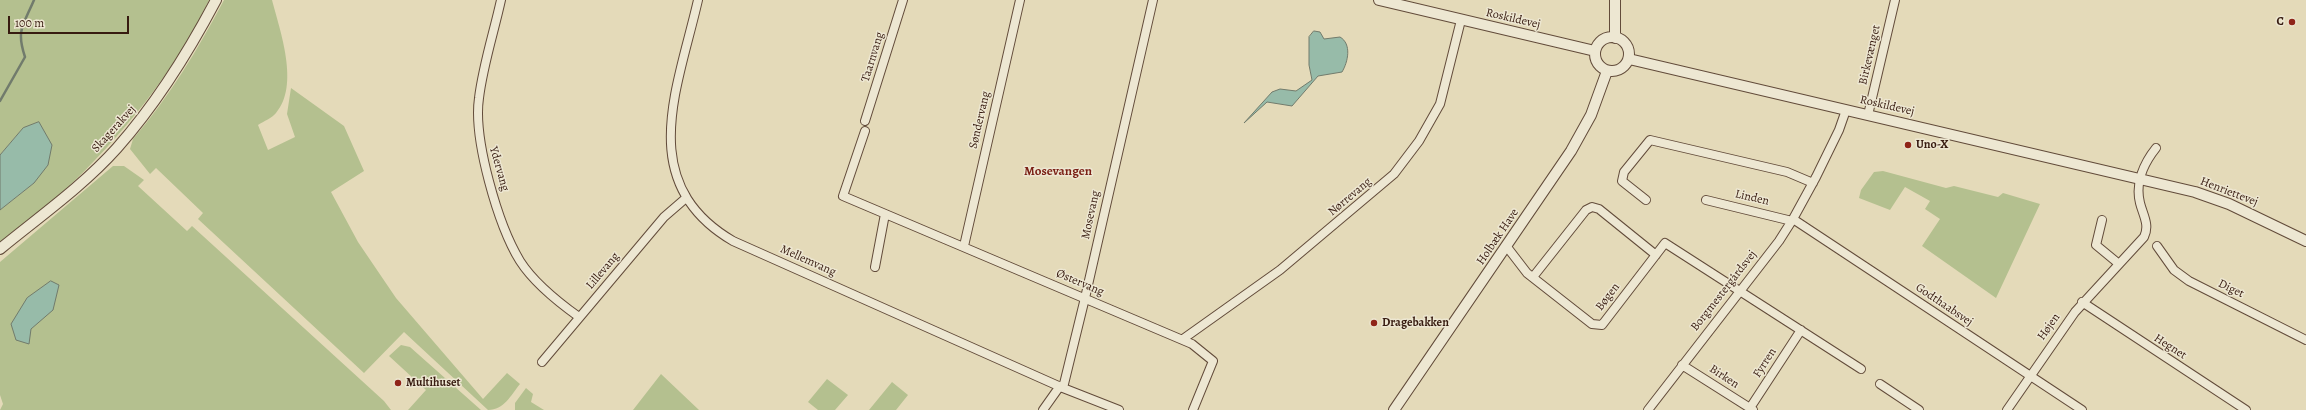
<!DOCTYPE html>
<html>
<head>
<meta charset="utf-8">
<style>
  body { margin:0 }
  #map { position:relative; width:2306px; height:410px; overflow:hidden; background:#e4dab9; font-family:Alegreya,serif }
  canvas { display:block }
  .scale { position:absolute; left:8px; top:16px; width:121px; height:18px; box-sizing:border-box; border:2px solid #371b10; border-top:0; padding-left:5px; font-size:12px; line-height:14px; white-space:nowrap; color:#371b10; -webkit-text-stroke:3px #ede7d2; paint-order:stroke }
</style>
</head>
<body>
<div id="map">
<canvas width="2306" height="410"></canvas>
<div class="scale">100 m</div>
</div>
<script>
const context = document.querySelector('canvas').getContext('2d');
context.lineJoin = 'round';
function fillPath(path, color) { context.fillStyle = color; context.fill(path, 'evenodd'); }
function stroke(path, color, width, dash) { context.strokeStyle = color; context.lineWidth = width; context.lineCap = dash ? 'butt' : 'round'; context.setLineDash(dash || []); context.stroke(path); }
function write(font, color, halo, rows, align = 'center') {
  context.font = font + ' Alegreya,serif'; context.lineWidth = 3; context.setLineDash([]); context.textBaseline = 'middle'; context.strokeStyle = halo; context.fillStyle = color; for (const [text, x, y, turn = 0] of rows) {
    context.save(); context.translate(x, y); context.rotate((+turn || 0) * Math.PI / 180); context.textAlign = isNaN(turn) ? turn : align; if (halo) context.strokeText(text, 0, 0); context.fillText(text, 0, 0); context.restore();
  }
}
fillPath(new Path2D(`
  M 0,0 L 209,0 C 175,72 121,137 63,192 C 43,210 21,227 0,244 L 0,210 L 34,183 L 23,128 L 0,155 Z
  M 224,0 L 272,0 C 280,31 300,85 276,113 C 272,118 264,121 258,125 L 268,150 L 295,137 L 287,114 L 291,88 L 344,126 L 364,171 L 331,192 L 358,242 L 396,298 L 483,399 L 507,373 L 520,384 C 511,395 504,410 488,410 L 404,332 L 364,373 L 198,219 L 203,213 L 156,168 L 150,174 L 130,149 L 133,139 C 170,96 198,49 224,0 Z
  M 113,166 L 124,166 L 144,180 L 138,186 L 187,231 L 192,226 L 384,401 L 391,410 L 0,410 L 3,404 L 0,395 L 0,262 Z
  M 1883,171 L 1946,188 L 1954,186 L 1998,197 L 2003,193 L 2040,204 L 1996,298 L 1922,246 L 1940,219 L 1925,209 L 1930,201 L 1905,187 L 1890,210 L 1859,198 L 1861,190 L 1874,172 Z
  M 401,345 L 410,347 L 481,410 L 408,410 L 426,390 L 389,356 Z
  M 661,374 L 699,410 L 633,410 Z
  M 827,379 L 848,395 L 835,410 L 818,410 L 808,402 Z
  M 892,382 L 908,395 L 896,410 L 869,410 Z
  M 526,388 L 533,394 L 531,402 L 544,410 L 515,410 L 515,403 Z`), '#b4c08f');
const water = new Path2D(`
  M 1314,31 L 1320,32 L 1324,39 L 1340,37 C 1352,44 1348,62 1342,72 L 1318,76 L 1292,106 L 1267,102 L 1244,123 L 1272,92 L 1280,89 L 1296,91 L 1312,80 L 1309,65 L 1309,37 Z
  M 39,122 L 52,145 L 48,165 L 34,183 L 0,210 L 0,155 L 23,128 Z
  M 51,281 L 59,285 L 53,310 L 31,329 L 29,344 L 16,340 L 11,324 L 27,298 Z`);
fillPath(water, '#97bba9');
stroke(water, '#717b6c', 1);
stroke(new Path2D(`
  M 0,101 L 25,57 C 16,30 23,26 34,0`), '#717b6c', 2.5);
const minor = new Path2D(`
  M 501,0 C 494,32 483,65 479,98 C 473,139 498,225 520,261 C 534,283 558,302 579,317
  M 698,0 C 678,88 634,183 733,241 L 1063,388 L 1119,410
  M 1868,115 L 1895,0
  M 865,121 L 903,0
  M 865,131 L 843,196 L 1192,344 L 1213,361 L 1193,410
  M 1646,200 L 1622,181 L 1624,172 L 1650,140 L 1787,172 L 1813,183
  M 1706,200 L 1792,221
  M 1793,219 L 2082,410
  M 2102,220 L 2096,245 L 2119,264
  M 964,246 L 1020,0
  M 2157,246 L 2174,270 L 2189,281 L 2306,340
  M 1507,247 L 1527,273 L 1592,324 L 1602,325 L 1665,243 L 1861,369
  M 875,267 L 885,214
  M 1533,277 L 1586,210 L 1592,207 L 1599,209 L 1656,255
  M 2082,302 L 2246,410
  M 1183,339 L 1280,270 L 1394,174 L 1419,141 L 1440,104 L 1461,20
  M 542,362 L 664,217 L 686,198
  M 1682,365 L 1753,410
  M 1880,384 L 1919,410
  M 1063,388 L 1085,298 L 1153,0
  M 1750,408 L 1801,330
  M 1043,410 L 1060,386
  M 1648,410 L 1779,241 L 1793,219 L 1816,177 L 1839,130 L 1846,110
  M 2007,410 L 2075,312 L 2144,237 C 2150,225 2143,215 2140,203 C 2135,183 2144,163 2156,148`);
const tertiary = new Path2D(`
  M 1379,0 L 1595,51
  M1595 54a17 17 0 1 1 34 0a17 17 0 1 1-34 0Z
  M 1615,38 L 1615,0
  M 1629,59 L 2195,192 L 2229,204 L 2306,241
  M 0,249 C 39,217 83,186 117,148 C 157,103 188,53 216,0
  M 1394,410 L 1571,151 L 1591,115 L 1607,71`);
stroke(minor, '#624b3a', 10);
stroke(tertiary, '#624b3a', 12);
stroke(minor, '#ede7d2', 8);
stroke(tertiary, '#ede7d2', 10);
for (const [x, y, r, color] of [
  [2292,22,4,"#8f2418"],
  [1908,145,4,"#8f2418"],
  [1374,323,4,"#8f2418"],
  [398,383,4,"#8f2418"]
]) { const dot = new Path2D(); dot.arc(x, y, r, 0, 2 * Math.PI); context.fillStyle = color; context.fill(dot); stroke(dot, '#ede7d2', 1.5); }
write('12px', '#371b10', '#ede7d2', [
  ["Roskildevej",1513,19,13],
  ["Birkevænget",1870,55,-77],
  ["Taarnvang",873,57,-73],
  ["Roskildevej",1887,106,13],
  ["Søndervang",980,120,-77],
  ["Skagerakvej",114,129,-48],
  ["Ydervang",499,169,74],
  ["Henriettevej",2229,192,21],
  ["Nørrevang",1350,197,-40],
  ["Linden",1752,198,13],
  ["Mosevang",1091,215,-78],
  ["Holbæk Have",1498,237,-56],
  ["Mellemvang",808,261,24],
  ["Lillevang",603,271,-50],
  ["Østervang",1080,283,23],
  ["Diget",2231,289,26],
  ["Borgmestergårdsvej",1724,291,-52],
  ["Bøgen",1608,297,-53],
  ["Godthaabsvej",1944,305,34],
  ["Højen",2049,327,-55],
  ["Hegnet",2170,347,33],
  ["Fyrren",1765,363,-57],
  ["Birken",1724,377,33]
]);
write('bold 12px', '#371b10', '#ede7d2', [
  ["C",2284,22,"right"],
  ["Uno-X",1916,145],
  ["Dragebakken",1382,323],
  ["Multihuset",406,383]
], 'left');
write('bold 13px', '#7a1f14', '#ede7d2', [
  ["Mosevangen",1058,172]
]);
</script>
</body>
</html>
